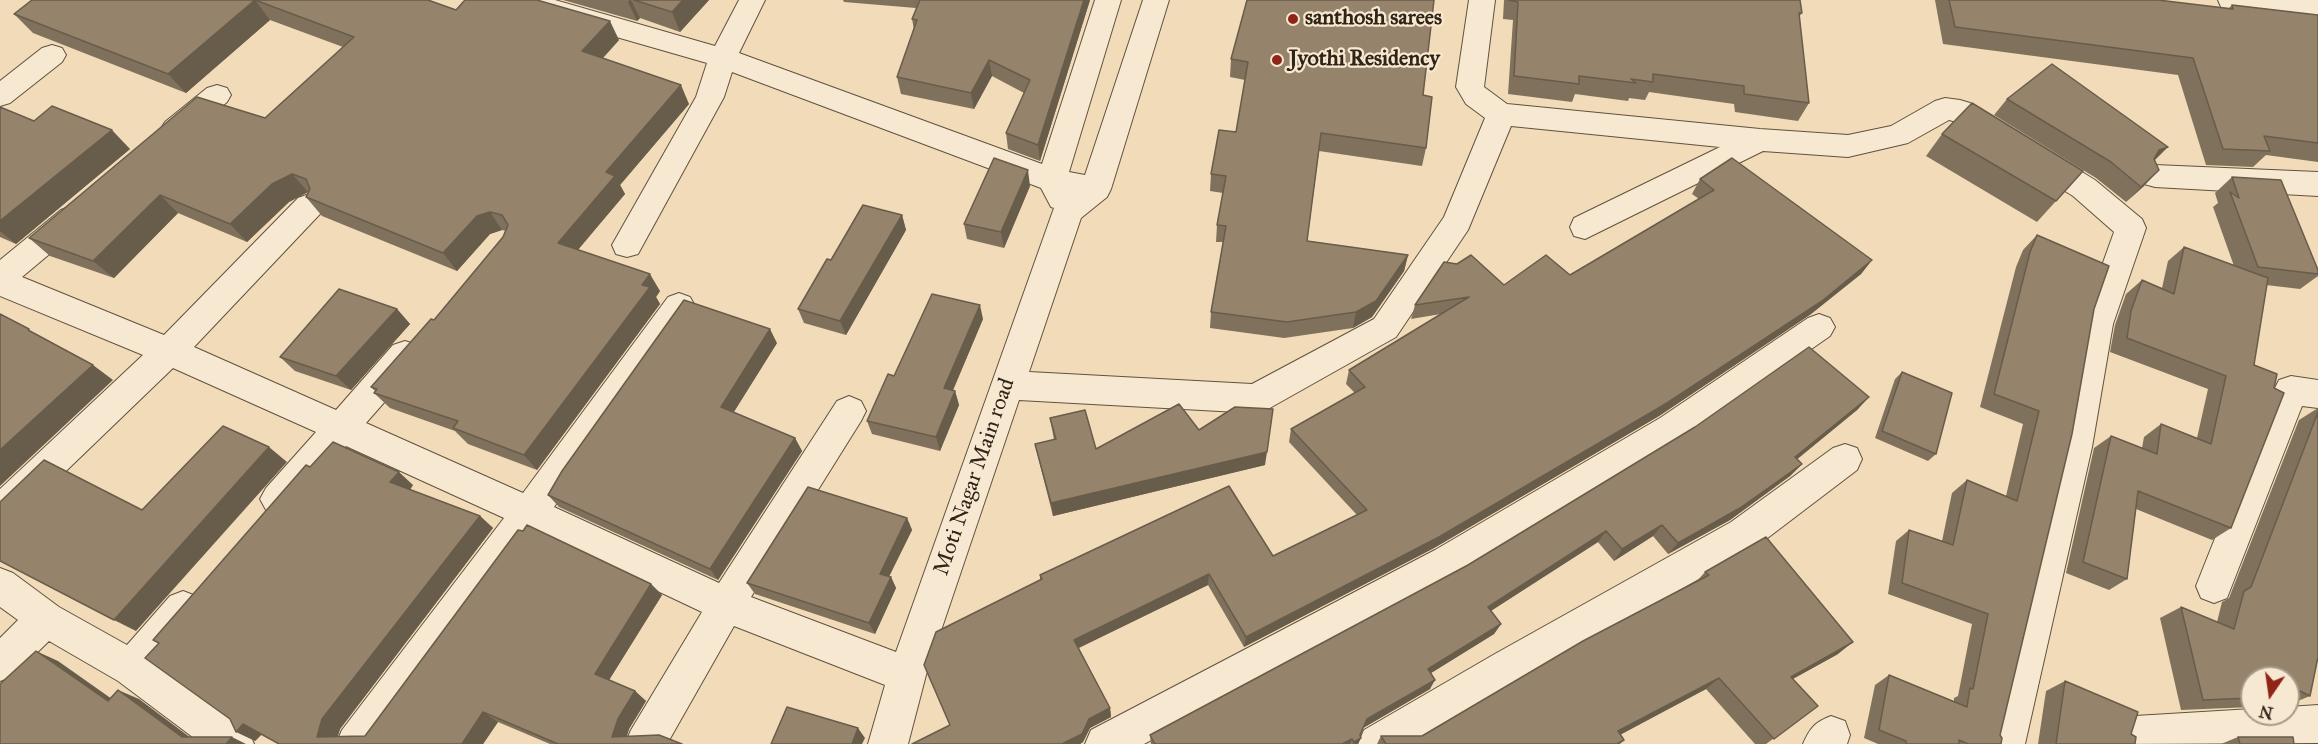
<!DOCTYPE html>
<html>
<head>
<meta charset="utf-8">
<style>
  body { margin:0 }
  #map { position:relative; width:2318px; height:744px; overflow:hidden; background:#f2dbb8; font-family:"IM FELL Great Primer",serif }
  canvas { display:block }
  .north { position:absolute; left:2240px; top:666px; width:60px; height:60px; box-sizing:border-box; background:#f7e8d1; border:2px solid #a79a87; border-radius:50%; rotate:193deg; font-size:16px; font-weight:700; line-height:24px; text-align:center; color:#302417 }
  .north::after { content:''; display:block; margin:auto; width:21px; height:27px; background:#8f2418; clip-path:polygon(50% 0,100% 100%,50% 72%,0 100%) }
</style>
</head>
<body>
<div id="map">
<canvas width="2318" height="744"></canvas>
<div class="north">N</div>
</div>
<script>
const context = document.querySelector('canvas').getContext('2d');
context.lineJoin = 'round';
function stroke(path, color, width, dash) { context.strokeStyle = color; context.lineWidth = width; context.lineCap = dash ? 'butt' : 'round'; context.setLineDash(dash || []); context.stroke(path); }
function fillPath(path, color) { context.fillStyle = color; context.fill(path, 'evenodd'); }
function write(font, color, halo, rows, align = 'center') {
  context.font = font + ' "IM FELL Great Primer",serif'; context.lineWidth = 4.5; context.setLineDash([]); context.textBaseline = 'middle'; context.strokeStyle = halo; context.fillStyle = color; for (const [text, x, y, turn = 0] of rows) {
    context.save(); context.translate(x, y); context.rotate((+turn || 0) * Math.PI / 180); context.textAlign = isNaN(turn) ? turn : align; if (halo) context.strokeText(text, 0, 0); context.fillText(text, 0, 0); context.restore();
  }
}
const minor = new Path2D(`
  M 509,0 L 555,0 L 715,46 L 739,0 L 765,0 L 739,53 L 1042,164 L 1095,0 L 1121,0 L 1069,172 L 1085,175 L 1143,0 L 1169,0 L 1111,189 L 1107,197 L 1081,218 L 1029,372 L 1252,384 L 1374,319 L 1444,217 L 1485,118 L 1466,104 L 1456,87 L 1469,0 L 1495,0 L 1484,87 L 1507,104 L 1760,129 L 1848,135 L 1891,126 L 1935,101 L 1945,98 L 1960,100 L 1970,103 L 2095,180 L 2142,219 L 2146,228 L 2113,324 L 2092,447 L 2025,744 L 1985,744 L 2058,447 L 2081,324 L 2114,232 L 2073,196 L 1953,121 L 1949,120 L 1908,143 L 1848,157 L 1763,151 L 1585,239 L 1574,236 L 1570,227 L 1574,218 L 1720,147 L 1511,126 L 1468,230 L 1396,337 L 1268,409 L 1256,413 L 1019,400 L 926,675 L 908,744 L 868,744 L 885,685 L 734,626 L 667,744 L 625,744 L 631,730 L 702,612 L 535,533 L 380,744 L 336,744 L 342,730 L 504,518 L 346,446 L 290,510 L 278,515 L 266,510 L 260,499 L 266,488 L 316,432 L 173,368 L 12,523 L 0,528 L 0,489 L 143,355 L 0,296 L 0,260 L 61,210 L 72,206 L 83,210 L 87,218 L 83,226 L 22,277 L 164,335 L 298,198 L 309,194 L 320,198 L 324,206 L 320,214 L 194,347 L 336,410 L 393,345 L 405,341 L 417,345 L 421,355 L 417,365 L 366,423 L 523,493 L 668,297 L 679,293 L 690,297 L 695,306 L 690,315 L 554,507 L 719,583 L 837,401 L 849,396 L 861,401 L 866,411 L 861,421 L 751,597 L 896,652 L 1054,208 L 1051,207 L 1041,188 L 732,72 L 724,97 L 638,254 L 627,257 L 616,254 L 612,245 L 696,97 L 707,63 L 512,7 Z
  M 2218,0 L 2318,0 L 2318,18 L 2231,9 L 2221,7 Z
  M 52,45 L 62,48 L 66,55 L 62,62 L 10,103 L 0,106 L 0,81 L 42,48 Z
  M 217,85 L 227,88 L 231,95 L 227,102 L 185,138 L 175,141 L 165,138 L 160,130 L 165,122 L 207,88 Z
  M 2155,165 L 2318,172 L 2318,196 L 2155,187 L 2144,184 L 2140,176 L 2144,168 Z
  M 1819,314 L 1830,318 L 1835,327 L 1830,336 L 1684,438 L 1461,574 L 1144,744 L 1085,744 L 1091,730 L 1435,550 L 1660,418 L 1808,318 Z
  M 2291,376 L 2318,380 L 2318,408 L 2302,406 L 2227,598 L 2214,603 L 2201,598 L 2196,586 L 2274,390 L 2279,380 Z
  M 1845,444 L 1857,448 L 1862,459 L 1857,470 L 1757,546 L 1519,681 L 1415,744 L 1358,744 L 1364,730 L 1493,655 L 1731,522 L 1833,448 Z
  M 0,568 L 13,573 L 59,607 L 127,645 L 170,596 L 183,591 L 196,596 L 201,608 L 196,620 L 158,665 L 248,730 L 254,744 L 202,744 L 118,681 L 49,641 L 13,676 L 0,681 L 0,638 L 18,620 L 0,607 Z
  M 2318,705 L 2318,743 L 2113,744 L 2121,721 L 2135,716 L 2252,709 L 2252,714 L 2288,714 L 2288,707 Z
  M 1831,716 L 1845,721 L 1850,735 L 1847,744 L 1803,744 C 1810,728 1815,722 1831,716 Z`);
stroke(minor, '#60523f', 2);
fillPath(minor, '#f7e8d1');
fillPath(new Path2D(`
  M 32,0 L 428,0 L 456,10 L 619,40 L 603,58 L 689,104 L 620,185 L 625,194 L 578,250 L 660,291 L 656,297 L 660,304 L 537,470 L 468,444 L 455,431 L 390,408 L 374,393 L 375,391 L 371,387 L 434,320 L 503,237 L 506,231 L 502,230 L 490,234 L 457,271 L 322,216 L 306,197 L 308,192 L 289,202 L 247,242 L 178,213 L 114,278 L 50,256 L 29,238 L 265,118 L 343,47 L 270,20 L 186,93 L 33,33 L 14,14 Z
  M 563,0 L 709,0 L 680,32 L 640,18 L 637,21 Z
  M 843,0 L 1090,0 L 1040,161 L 1008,149 L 1006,133 L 1024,93 L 992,76 L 974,109 L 901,94 L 897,77 L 914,30 L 912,19 L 916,8 L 844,2 Z
  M 1247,0 L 1423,95 L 1426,148 L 1422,166 L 1319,151 L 1307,241 L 1408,255 L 1404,271 L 1372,317 L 1353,328 L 1284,338 L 1210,328 L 1211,312 L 1223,242 L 1216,242 L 1217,225 L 1223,193 L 1210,191 L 1211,174 L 1236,132 L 1245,80 L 1230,77 L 1231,59 Z
  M 1504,0 L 1800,0 L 1802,13 L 1799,17 L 1809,103 L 1798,121 L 1735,112 L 1734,104 L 1649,92 L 1645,100 L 1629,98 L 1628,101 L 1575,94 L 1572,102 L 1508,94 L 1513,20 L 1503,19 Z
  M 1935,0 L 2158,0 L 2228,9 L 2232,5 L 2318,15 L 2318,162 L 2266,155 L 2253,167 L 2206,165 L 2178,75 L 1943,44 Z
  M 2007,99 L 2155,161 L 2144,186 L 2126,202 L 2096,178 L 1994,115 Z
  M 0,107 L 34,121 L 130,149 L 16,244 L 0,237 Z
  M 1942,134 L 2056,201 L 2037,222 L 1926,156 Z
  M 2232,177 L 2318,270 L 2318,276 L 2300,289 L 2266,285 L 2254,365 L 2231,528 L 2212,540 L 2136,509 L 2127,579 L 2109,590 L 2066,573 L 2094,448 L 2111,436 L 2142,448 L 2144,437 L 2161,424 L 2197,438 L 2208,389 L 2110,352 L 2115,325 L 2126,294 L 2142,280 L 2162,288 L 2168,261 L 2184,247 L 2234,266 L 2213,207 L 2218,203 L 2215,193 Z
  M 1700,179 L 1872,260 L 1861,274 L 1811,314 L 1659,416 L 1434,548 L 1244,647 L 1208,585 L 1079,648 L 1110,708 L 1111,717 L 1090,728 L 1083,742 L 1080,744 L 912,744 L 950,725 L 1040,580 L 1040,575 L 1273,556 L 1357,515 L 1289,442 L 1291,429 L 1355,393 L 1346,384 L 1349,370 L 1441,314 L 1411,319 L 1415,305 L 1504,285 L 1570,275 L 1699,199 L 1692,194 Z
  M 1030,186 L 1004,248 L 967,239 L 964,224 Z
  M 902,215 L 906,230 L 846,335 L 804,323 L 798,309 L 831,260 Z
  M 2037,235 L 2094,309 L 2000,735 L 2001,744 L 1878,744 L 1864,738 L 1875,685 L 1889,675 L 1954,702 L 1954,698 L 1958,696 L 1972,624 L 1888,594 L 1896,541 L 1909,530 L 1942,541 L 1952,493 L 1967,480 L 2006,496 L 2023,424 L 1980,407 L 2016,267 L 2023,250 Z
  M 397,309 L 410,324 L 351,390 L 295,371 L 280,357 Z
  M 983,319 L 953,390 L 955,391 L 959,405 L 940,451 L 872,434 L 867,421 L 894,376 Z
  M 777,343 L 734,412 L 795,438 L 802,451 L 718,580 L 559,507 L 548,495 Z
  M 1902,372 L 1936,454 L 1928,461 L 1875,438 L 1895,379 Z
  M 1869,397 L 1857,410 L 1797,459 L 1802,464 L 1790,476 L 1730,520 L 1668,554 L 1653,536 L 1614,561 L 1598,542 L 1491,611 L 1501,624 L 1494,634 L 1431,673 L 1430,689 L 1363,728 L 1360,735 L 1358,744 L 1151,744 L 1150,735 Z
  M 2318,408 L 2318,657 L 2310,696 L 2288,705 L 2288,678 L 2252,678 L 2252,707 L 2181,710 L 2160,618 L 2181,607 L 2217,622 L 2222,602 L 2229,598 L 2299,420 Z
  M 1050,418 L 1096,449 L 1199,430 L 1265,465 L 1053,516 L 1038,457 L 1035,444 L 1054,440 Z
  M 310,467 L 413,485 L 410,490 L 480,516 L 493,528 L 340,729 L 338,736 L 365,736 L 651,584 L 662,595 L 609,680 L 635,691 L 646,701 L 629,729 L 627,736 L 682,744 L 550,744 L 498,722 L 483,744 L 279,744 L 262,734 L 255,741 Z
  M 907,518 L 912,530 L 889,576 L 891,577 L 896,588 L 875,634 L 755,594 L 747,583 Z
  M 1705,572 L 1838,654 L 1793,679 L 1818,706 L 1766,744 L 1755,744 L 1706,689 L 1620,735 L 1624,740 L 1620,744 L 1377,744 L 1381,736 L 1422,736 L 1696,582 Z
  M 2065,681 L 2131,734 L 2135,744 L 2038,744 L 2046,691 Z
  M 2238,737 L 2294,744 L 2221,744 Z`), '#80715c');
fillPath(new Path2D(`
  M 255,0 L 270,20 L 186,93 L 168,74 Z
  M 630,0 L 631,0 L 640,18 L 637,21 L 628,2 Z
  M 683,0 L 709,0 L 680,32 L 672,12 Z
  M 1084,0 L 1090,0 L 1040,161 L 1038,145 Z
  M 610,21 L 619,40 L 592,70 L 582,51 Z
  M 989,60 L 992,76 L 974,109 L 971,93 Z
  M 681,85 L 689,104 L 620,185 L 625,194 L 569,260 L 558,243 L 606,172 Z
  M 112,130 L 130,149 L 16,244 L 0,231 L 0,221 Z
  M 2168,147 L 2152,163 L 2143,166 L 2159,150 Z
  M 1028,170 L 1030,186 L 1004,248 L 1001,232 Z
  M 2159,170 L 2144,186 L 2126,202 L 2141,187 Z
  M 292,174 L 308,192 L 289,202 L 247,242 L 230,224 L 272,184 Z
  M 160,195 L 178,213 L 114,278 L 93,261 Z
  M 490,212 L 502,230 L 490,234 L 457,271 L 443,253 L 477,216 Z
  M 902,215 L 906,230 L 846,335 L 840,321 Z
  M 1408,255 L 1404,271 L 1372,317 L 1353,328 L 1356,312 Z
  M 1872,260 L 1861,274 L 1811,314 L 1659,416 L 1434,548 L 1244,647 L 1246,637 Z
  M 650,274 L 660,291 L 656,297 L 660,304 L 537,470 L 524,455 Z
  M 980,305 L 983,319 L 948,402 L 944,388 Z
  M 397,309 L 410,324 L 351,390 L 336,376 Z
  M 770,329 L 777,343 L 728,421 L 721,407 Z
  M 93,365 L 113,380 L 0,486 L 0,450 Z
  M 955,391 L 959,405 L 940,451 L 936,437 Z
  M 1869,397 L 1857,410 L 1784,470 L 1795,457 Z
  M 795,438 L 802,451 L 718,580 L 710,569 Z
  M 269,447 L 287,462 L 136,631 L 114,620 Z
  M 1267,452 L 1265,465 L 1053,516 L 1051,503 Z
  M 1802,464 L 1790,476 L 1730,520 L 1668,554 L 1678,543 Z
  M 399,472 L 413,485 L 405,496 L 390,482 Z
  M 480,516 L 493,528 L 340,729 L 335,744 L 317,737 L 322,719 Z
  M 907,518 L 912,530 L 885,585 L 880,574 Z
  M 1662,525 L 1653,536 L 1614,561 L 1622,549 Z
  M 1606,531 L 1598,542 L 1481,617 L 1488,607 Z
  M 1209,574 L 1208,585 L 1076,649 L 1074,640 Z
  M 891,577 L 896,588 L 875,634 L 869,623 Z
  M 651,584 L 662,595 L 606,685 L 595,674 Z
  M 1501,624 L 1494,634 L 1423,678 L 1428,669 Z
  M 1853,642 L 1838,654 L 1776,688 L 1791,677 Z
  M 36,651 L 58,661 L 129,711 L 108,701 Z
  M 1719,678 L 1706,689 L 1608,741 L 1618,731 Z
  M 1435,680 L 1430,689 L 1363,728 L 1367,719 Z
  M 118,690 L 139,699 L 199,744 L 182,737 Z
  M 635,691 L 646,701 L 629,729 L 624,744 L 612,737 L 618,719 Z
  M 1110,708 L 1111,717 L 1090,728 L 1083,742 L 1080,744 L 1062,744 L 1089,719 Z
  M 483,712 L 498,722 L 483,744 L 462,744 Z
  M 243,724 L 263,733 L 255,741 L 236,732 Z
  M 858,728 L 865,738 L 862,744 L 852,744 Z
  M 232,737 L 246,744 L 226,744 Z
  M 1361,738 L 1358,744 L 1353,744 L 1354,742 Z
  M 1352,739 L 1350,744 L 1342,744 Z`), '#685c4b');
const building = new Path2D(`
  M 32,0 L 428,0 L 456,10 L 465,0 L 537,0 L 610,21 L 582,51 L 681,85 L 606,172 L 615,176 L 558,243 L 650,274 L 642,285 L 650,287 L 524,455 L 453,428 L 458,421 L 374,393 L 377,389 L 371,387 L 431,319 L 434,320 L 503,237 L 508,225 L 502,215 L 490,212 L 477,216 L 443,253 L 306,197 L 310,189 L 306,179 L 292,174 L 272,184 L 230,224 L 160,195 L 93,261 L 29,238 L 197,97 L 265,118 L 354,37 L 255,0 L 168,74 L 14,14 Z
  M 634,0 L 683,0 L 672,12 Z
  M 920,0 L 1084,0 L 1038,145 L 1006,133 L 1030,80 L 989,60 L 971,93 L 897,77 L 917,20 L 912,19 Z
  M 1247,0 L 1434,0 L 1423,95 L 1432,97 L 1426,148 L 1321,133 L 1307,241 L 1408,255 L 1376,301 L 1356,312 L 1287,322 L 1211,312 L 1226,226 L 1217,225 L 1226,176 L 1211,174 L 1219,130 L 1236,132 L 1248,62 L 1231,59 Z
  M 1508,0 L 1800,0 L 1802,13 L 1799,13 L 1809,103 L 1744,94 L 1744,86 L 1653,74 L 1653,82 L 1631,79 L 1636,83 L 1579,76 L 1579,84 L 1514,76 L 1518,2 Z
  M 1949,0 L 2158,0 L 2233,9 L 2232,5 L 2318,15 L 2318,143 L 2264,136 L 2270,151 L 2223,149 L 2193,58 L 1955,27 Z
  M 2052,64 L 2168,147 L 2159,150 L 2154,159 L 2159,170 L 2141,187 L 2111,162 L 2007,99 Z
  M 1972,103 L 2083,171 L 2056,201 L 1942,134 Z
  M 52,106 L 112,130 L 0,221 L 0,107 L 34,121 Z
  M 994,158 L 1028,170 L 1001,232 L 964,224 Z
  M 1732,158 L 1872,260 L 1822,301 L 1667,403 L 1439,537 L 1246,637 L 1209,574 L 1074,640 L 1110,708 L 1089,719 L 1082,734 L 1062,744 L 912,744 L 950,725 L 924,665 L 936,632 L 1042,579 L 1040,575 L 1229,486 L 1273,556 L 1367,510 L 1291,429 L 1365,387 L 1349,370 L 1469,297 L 1415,305 L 1444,262 L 1457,264 L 1471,255 L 1504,285 L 1546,255 L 1570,275 L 1714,190 L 1700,179 Z
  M 2232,177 L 2281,180 L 2318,270 L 2318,274 L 2258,267 L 2230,192 L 2239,198 Z
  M 863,205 L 902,215 L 840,321 L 798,309 L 827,259 L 831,260 Z
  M 2037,235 L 2109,266 L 2094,309 L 2072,434 L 2000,735 L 2002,738 L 2001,744 L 1968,744 L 1959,740 L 1959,744 L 1906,744 L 1906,741 L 1879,730 L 1889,675 L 1967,707 L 1970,688 L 1973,689 L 1988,614 L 1902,583 L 1909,530 L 1953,545 L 1967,480 L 2017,501 L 2039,411 L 1994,394 L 2030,252 Z
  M 2184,247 L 2268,278 L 2254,365 L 2277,374 L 2274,388 L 2284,393 L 2231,528 L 2138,491 L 2127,579 L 2083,562 L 2111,436 L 2157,454 L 2161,424 L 2211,444 L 2226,376 L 2127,338 L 2131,311 L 2142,280 L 2174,294 Z
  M 339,289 L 397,309 L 336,376 L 280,357 Z
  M 932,294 L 980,305 L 944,388 L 955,391 L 936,437 L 867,421 L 888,374 L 894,376 Z
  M 684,300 L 770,329 L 721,407 L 795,438 L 710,569 L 548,495 L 562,471 Z
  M 0,314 L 29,329 L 28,330 L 93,365 L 0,450 Z
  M 1809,347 L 1869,397 L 1795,457 L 1802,464 L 1740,508 L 1678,543 L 1662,525 L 1622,549 L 1606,531 L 1488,607 L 1501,624 L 1428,669 L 1435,680 L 1367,719 L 1360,735 L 1361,738 L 1354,742 L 1352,739 L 1342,744 L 1155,744 L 1150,735 L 1468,565 L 1695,427 Z
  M 1902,372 L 1952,393 L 1936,454 L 1882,431 Z
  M 1179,404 L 1199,430 L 1235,407 L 1273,409 L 1267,452 L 1051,503 L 1035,444 L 1056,439 L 1050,418 L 1085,410 L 1096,449 Z
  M 2318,412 L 2318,657 L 2310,696 L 2288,685 L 2288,678 L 2252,678 L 2252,698 L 2203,700 L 2181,607 L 2234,629 L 2244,591 L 2251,587 Z
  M 223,426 L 269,447 L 114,620 L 0,561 L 0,502 L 44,460 L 142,510 Z
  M 333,442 L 399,472 L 390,482 L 480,516 L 322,719 L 317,737 L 365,736 L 518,530 L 523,531 L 527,525 L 651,584 L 595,674 L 635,691 L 618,719 L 612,737 L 659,735 L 682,744 L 558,744 L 483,712 L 462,744 L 279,744 L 243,724 L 236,732 L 230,719 L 145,658 L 159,643 L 153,640 L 306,465 L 310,467 Z
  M 808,487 L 907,518 L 880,574 L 891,577 L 869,623 L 747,583 Z
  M 1766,537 L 1853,642 L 1791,677 L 1818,706 L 1774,739 L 1719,678 L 1618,731 L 1624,740 L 1617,744 L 1386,744 L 1381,736 L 1422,736 L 1583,641 L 1709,575 L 1705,572 Z
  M 36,651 L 108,701 L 118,690 L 182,737 L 232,737 L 226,744 L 0,744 L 0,684 Z
  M 2065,681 L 2138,712 L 2131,734 L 2136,737 L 2135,744 L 2056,744 Z
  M 787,707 L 858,728 L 852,744 L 771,744 Z
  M 2238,737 L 2293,737 L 2294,744 L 2240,744 Z`);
fillPath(building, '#95836b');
stroke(building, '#685c4b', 1.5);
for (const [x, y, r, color] of [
  [1293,19,6,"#8f2418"],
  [1277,60,6,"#8f2418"]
]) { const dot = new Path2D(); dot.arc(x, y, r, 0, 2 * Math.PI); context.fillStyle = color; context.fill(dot); stroke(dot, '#f7e8d1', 2); }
write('bold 22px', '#302417', '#f7e8d1', [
  ["santhosh sarees",1305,19],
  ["Jyothi Residency",1289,60]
], 'left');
write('22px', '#302417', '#f7e8d1', [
  ["Moti Nagar Main road",975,477,-71]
]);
</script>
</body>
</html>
